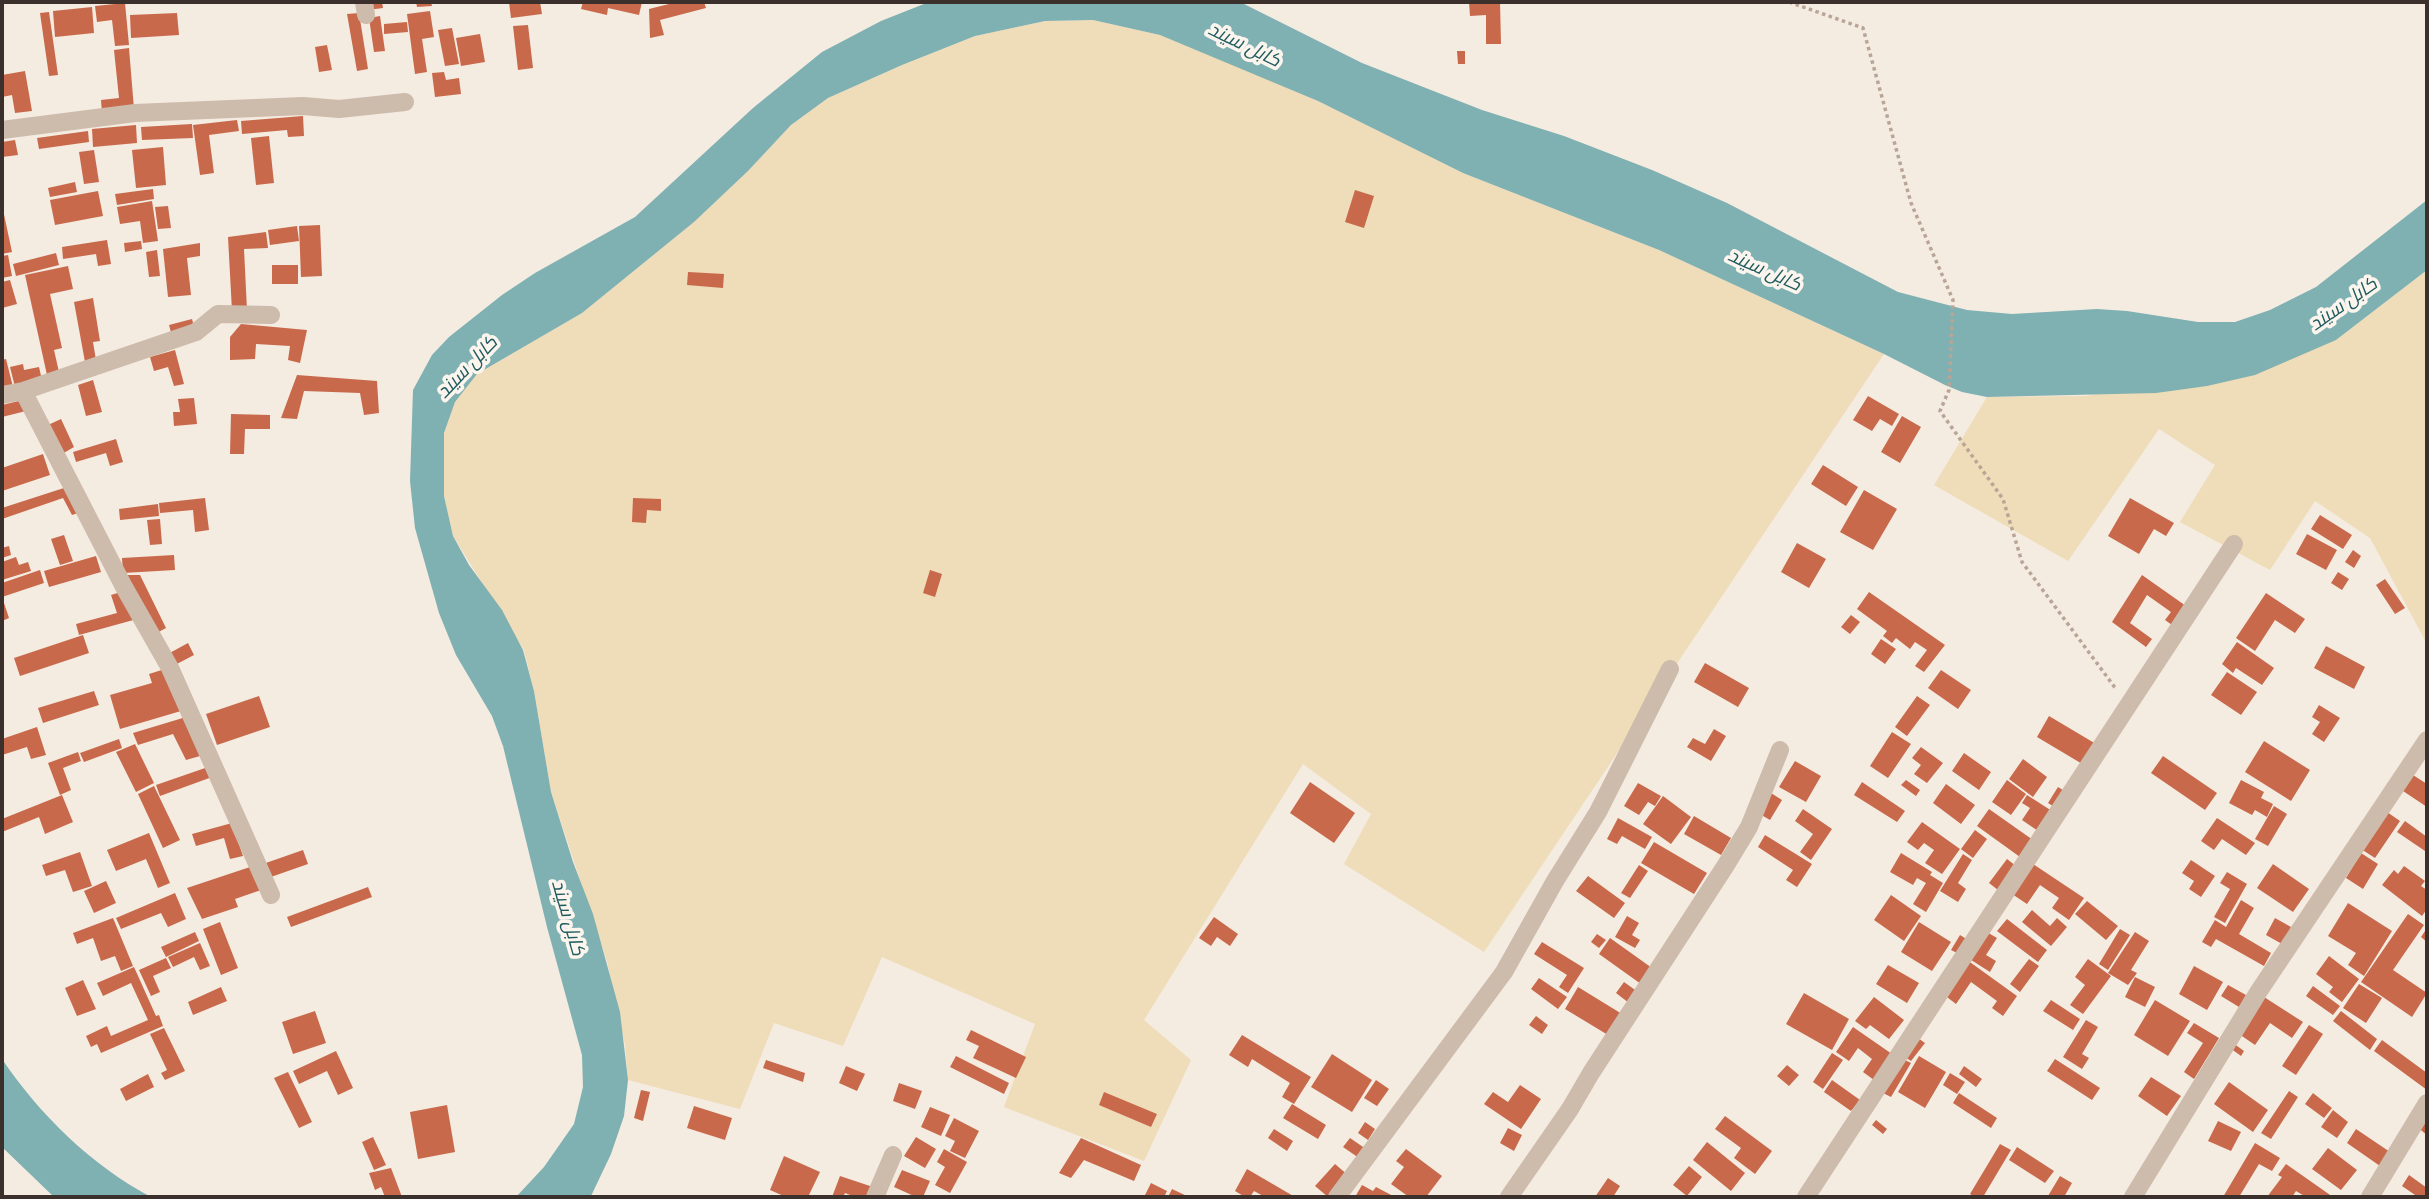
<!DOCTYPE html>
<html>
<head>
<meta charset="utf-8">
<style>
  body { margin:0 }
  #map { position:relative; width:2429px; height:1199px; overflow:hidden; background:#f4ebe1; font-family:Roboto,sans-serif }
  canvas { display:block }
  .frame { position:absolute; inset:0; border:4px solid #3b302b; pointer-events:none }
</style>
</head>
<body>
<div id="map">
<canvas width="2429" height="1199"></canvas>
<div class="frame"></div>
</div>
<script>
const context = document.querySelector('canvas').getContext('2d');
context.lineJoin = 'round';
function fillPath(path, color) { context.fillStyle = color; context.fill(path, 'evenodd'); }
function stroke(path, color, width, dash) { context.strokeStyle = color; context.lineWidth = width; context.lineCap = dash ? 'butt' : 'round'; context.setLineDash(dash || []); context.stroke(path); }
function write(font, color, halo, rows, align = 'center') {
  context.font = font + ' Roboto,Cairo,sans-serif'; context.lineWidth = 7; context.setLineDash([]); context.textBaseline = 'middle'; context.strokeStyle = halo; context.fillStyle = color; for (const [text, x, y, turn = 0] of rows) {
    context.save(); context.translate(x, y); context.rotate((+turn || 0) * Math.PI / 180); context.textAlign = isNaN(turn) ? turn : align; if (halo) context.strokeText(text, 0, 0); context.fillText(text, 0, 0); context.restore();
  }
}
fillPath(new Path2D(`
  M 1093,20 L 1160,35 L 1230,63 L 1318,101 L 1463,173 L 1659,250 L 1884,354 L 1484,952 L 1344,864 L 1371,814 L 1303,764 L 1144,1020 L 1191,1060 L 1144,1161 L 1004,1107 L 1035,1024 L 882,957 L 843,1046 L 774,1023 L 740,1109 L 628,1080 L 625,1045 L 607,961 L 551,792 L 534,691 L 524,650 L 453,536 L 444,496 L 444,433 L 455,402 L 477,374 L 582,313 L 694,222 L 748,171 L 791,125 L 828,98 L 902,65 L 975,36 L 1045,21 Z
  M 2427,270 L 2427,644 L 2370,538 L 2315,501 L 2270,570 L 2180,522 L 2215,465 L 2159,429 L 2068,561 L 1934,485 L 1987,397 L 2087,396 L 2336,340 Z`), '#efdcb8');
fillPath(new Path2D(`
  M 929,2 L 1240,2 L 1362,63 L 1482,110 L 1564,136 L 1652,170 L 1727,203 L 1898,292 L 1967,310 L 2012,314 L 2097,309 L 2127,311 L 2198,322 L 2235,322 L 2270,310 L 2316,287 L 2427,200 L 2427,270 L 2336,340 L 2255,375 L 2207,386 L 2156,393 L 1987,397 L 1962,392 L 1945,385 L 1884,354 L 1659,250 L 1463,173 L 1318,101 L 1160,35 L 1093,20 L 1045,21 L 975,36 L 902,65 L 828,98 L 791,125 L 748,171 L 694,222 L 582,313 L 477,374 L 455,402 L 444,433 L 444,496 L 453,536 L 469,565 L 502,610 L 523,650 L 534,691 L 551,792 L 573,862 L 593,914 L 620,1012 L 628,1080 L 624,1116 L 611,1154 L 591,1196 L 516,1197 L 544,1167 L 574,1124 L 583,1087 L 582,1055 L 547,927 L 503,746 L 492,716 L 456,655 L 439,613 L 415,528 L 410,481 L 413,390 L 432,355 L 449,337 L 502,295 L 535,273 L 635,217 L 753,108 L 822,52 L 881,21 Z
  M 2,1059 C 40,1115 91,1165 151,1197 L 54,1197 L 2,1147 Z`), '#7fb0b2');
fillPath(new Path2D(`
  M 367,2 L 382,2 L 383,8 L 368,10 Z
  M 416,2 L 431,2 L 432,6 L 417,7 Z
  M 509,2 L 540,2 L 542,14 L 511,18 Z
  M 583,2 L 642,2 L 639,15 L 608,8 L 607,15 L 581,9 Z
  M 677,2 L 704,2 L 706,8 L 660,20 L 664,35 L 650,38 L 649,9 Z
  M 1469,2 L 1500,2 L 1501,44 L 1486,44 L 1486,15 L 1470,16 Z
  M 125,3 L 129,45 L 115,46 L 112,20 L 97,22 L 95,6 Z
  M 92,7 L 94,33 L 55,37 L 53,11 Z
  M 430,11 L 434,37 L 422,39 L 427,72 L 415,74 L 407,14 Z
  M 49,12 L 58,75 L 49,76 L 40,13 Z
  M 177,13 L 179,35 L 131,38 L 130,15 Z
  M 359,13 L 368,69 L 357,71 L 347,14 Z
  M 380,16 L 385,51 L 374,52 L 369,18 Z
  M 407,22 L 408,32 L 384,34 L 384,24 Z
  M 528,25 L 533,68 L 518,70 L 513,26 Z
  M 452,28 L 459,64 L 445,66 L 438,30 Z
  M 480,34 L 485,62 L 461,66 L 456,38 Z
  M 327,45 L 332,70 L 319,72 L 315,47 Z
  M 129,48 L 134,109 L 102,113 L 101,100 L 119,98 L 114,50 Z
  M 1457,51 L 1465,51 L 1465,64 L 1458,64 Z
  M 25,71 L 32,111 L 15,113 L 12,95 L 2,97 L 2,75 Z
  M 444,72 L 446,80 L 459,78 L 461,94 L 435,97 L 432,73 Z
  M 303,116 L 304,136 L 288,137 L 287,130 L 242,134 L 241,121 Z
  M 237,120 L 239,131 L 209,135 L 214,173 L 200,175 L 193,125 Z
  M 192,124 L 193,138 L 142,140 L 141,127 Z
  M 136,125 L 137,143 L 93,147 L 92,129 Z
  M 88,131 L 89,142 L 39,149 L 37,138 Z
  M 269,136 L 274,183 L 256,185 L 251,138 Z
  M 15,140 L 18,155 L 2,157 L 2,142 Z
  M 163,147 L 166,185 L 136,188 L 132,150 Z
  M 94,150 L 99,182 L 84,184 L 79,152 Z
  M 75,182 L 77,192 L 50,197 L 48,188 Z
  M 153,189 L 154,199 L 117,205 L 115,194 Z
  M 1355,190 L 1374,196 L 1364,228 L 1345,222 Z
  M 98,191 L 103,216 L 55,225 L 50,200 Z
  M 152,201 L 158,241 L 143,243 L 140,221 L 120,224 L 117,207 Z
  M 2,205 L 12,252 L 2,254 Z
  M 168,206 L 171,228 L 158,229 L 155,207 Z
  M 320,225 L 322,276 L 301,277 L 299,226 Z
  M 297,226 L 299,241 L 270,245 L 268,230 Z
  M 266,232 L 268,248 L 244,249 L 247,310 L 232,311 L 228,237 Z
  M 107,240 L 111,264 L 98,266 L 96,254 L 63,259 L 62,247 Z
  M 141,241 L 142,249 L 125,252 L 124,243 Z
  M 200,243 L 200,256 L 187,258 L 191,295 L 168,297 L 163,249 Z
  M 157,250 L 160,276 L 149,277 L 146,252 Z
  M 56,253 L 59,265 L 16,276 L 13,264 Z
  M 8,255 L 12,276 L 2,278 L 2,256 Z
  M 272,265 L 298,265 L 298,284 L 272,284 Z
  M 68,266 L 73,289 L 50,294 L 62,348 L 54,350 L 59,372 L 47,375 L 25,275 Z
  M 688,272 L 724,274 L 723,288 L 687,285 Z
  M 10,280 L 17,304 L 2,308 L 2,282 Z
  M 93,298 L 100,341 L 93,342 L 96,360 L 85,362 L 74,302 Z
  M 192,319 L 195,330 L 172,336 L 169,325 Z
  M 241,324 L 307,330 L 300,363 L 288,360 L 290,346 L 256,344 L 255,359 L 230,360 L 230,337 Z
  M 175,350 L 184,384 L 174,386 L 168,367 L 154,371 L 150,357 Z
  M 6,359 L 13,387 L 2,390 L 2,360 Z
  M 23,364 L 24,370 L 39,367 L 42,380 L 15,387 L 10,367 Z
  M 297,375 L 377,381 L 379,413 L 364,415 L 360,393 L 304,391 L 297,419 L 281,418 Z
  M 93,380 L 102,412 L 86,416 L 78,385 Z
  M 1868,396 L 1899,414 L 1892,426 L 1880,419 L 1872,431 L 1853,420 Z
  M 194,398 L 197,424 L 174,426 L 173,412 L 180,412 L 178,399 Z
  M 23,400 L 26,411 L 2,417 L 2,405 Z
  M 231,414 L 270,415 L 270,429 L 245,429 L 244,454 L 230,454 Z
  M 1902,416 L 1921,427 L 1900,463 L 1881,452 Z
  M 61,419 L 74,447 L 62,454 L 48,425 Z
  M 116,439 L 123,462 L 110,466 L 106,453 L 76,462 L 73,452 Z
  M 43,454 L 50,475 L 2,491 L 2,468 Z
  M 1823,465 L 1858,487 L 1846,506 L 1811,484 Z
  M 67,487 L 81,512 L 72,515 L 63,498 L 2,519 L 2,508 Z
  M 1864,490 L 1897,509 L 1873,550 L 1840,532 Z
  M 205,498 L 209,530 L 195,532 L 193,510 L 160,513 L 159,503 Z
  M 633,498 L 661,499 L 661,511 L 647,510 L 646,523 L 632,522 Z
  M 2130,498 L 2174,523 L 2166,536 L 2154,529 L 2139,554 L 2108,536 Z
  M 158,504 L 159,516 L 120,520 L 119,509 Z
  M 2320,515 L 2352,535 L 2343,549 L 2311,529 Z
  M 160,519 L 162,544 L 150,545 L 147,520 Z
  M 2307,534 L 2337,550 L 2326,570 L 2296,554 Z
  M 64,535 L 73,561 L 60,565 L 51,539 Z
  M 1797,543 L 1826,559 L 1809,588 L 1781,572 Z
  M 9,546 L 11,555 L 2,558 L 2,548 Z
  M 2353,550 L 2361,556 L 2354,568 L 2345,562 Z
  M 174,555 L 175,570 L 123,573 L 122,558 Z
  M 96,556 L 101,572 L 49,587 L 44,571 Z
  M 16,557 L 19,565 L 28,562 L 31,571 L 2,580 L 2,562 Z
  M 40,570 L 44,583 L 2,597 L 2,583 Z
  M 930,570 L 942,574 L 935,597 L 923,593 Z
  M 2338,572 L 2349,579 L 2342,590 L 2331,583 Z
  M 125,575 L 140,575 L 166,628 L 153,635 Z
  M 2142,575 L 2186,606 L 2172,625 L 2165,620 L 2171,612 L 2147,595 L 2130,623 L 2152,639 L 2146,647 L 2112,622 Z
  M 2385,579 L 2405,608 L 2395,614 L 2376,585 Z
  M 124,591 L 137,619 L 79,635 L 76,624 L 117,613 L 111,595 Z
  M 1869,592 L 1945,645 L 1924,672 L 1915,666 L 1927,650 L 1915,642 L 1910,649 L 1896,638 L 1892,643 L 1883,636 L 1887,631 L 1857,609 Z
  M 2266,593 L 2305,619 L 2295,633 L 2275,620 L 2255,651 L 2236,638 Z
  M 2,597 L 9,618 L 2,621 Z
  M 1851,615 L 1860,622 L 1850,634 L 1841,627 Z
  M 83,635 L 89,653 L 20,676 L 14,658 Z
  M 1881,639 L 1896,649 L 1885,664 L 1871,654 Z
  M 2237,642 L 2274,668 L 2262,685 L 2236,668 L 2233,673 L 2222,664 Z
  M 188,643 L 194,655 L 173,666 L 166,655 Z
  M 2326,646 L 2365,667 L 2354,689 L 2314,668 Z
  M 1705,663 L 1749,688 L 1738,707 L 1694,682 Z
  M 168,668 L 181,711 L 120,729 L 110,695 L 152,683 L 149,674 Z
  M 1941,670 L 1971,690 L 1958,709 L 1928,688 Z
  M 2227,672 L 2257,692 L 2241,715 L 2211,695 Z
  M 94,691 L 99,705 L 43,723 L 38,708 Z
  M 259,696 L 270,727 L 217,745 L 206,714 Z
  M 1917,696 L 1930,705 L 1907,736 L 1895,727 Z
  M 2319,705 L 2340,718 L 2324,742 L 2312,734 L 2320,722 L 2312,717 Z
  M 2049,716 L 2096,744 L 2084,765 L 2037,737 Z
  M 186,717 L 200,756 L 186,760 L 173,734 L 138,745 L 133,733 Z
  M 37,727 L 46,755 L 31,759 L 27,747 L 2,755 L 2,739 Z
  M 1714,729 L 1726,736 L 1711,761 L 1687,747 L 1693,738 L 1705,744 Z
  M 1892,732 L 1911,744 L 1888,778 L 1870,766 Z
  M 119,739 L 122,748 L 84,762 L 80,753 Z
  M 2264,741 L 2310,770 L 2291,801 L 2245,772 Z
  M 135,744 L 154,783 L 136,792 L 116,752 Z
  M 1921,747 L 1943,763 L 1927,783 L 1914,774 L 1921,765 L 1912,758 Z
  M 78,752 L 81,761 L 63,768 L 71,790 L 60,795 L 48,763 Z
  M 1964,753 L 1991,772 L 1979,790 L 1952,771 Z
  M 2163,756 L 2217,793 L 2205,810 L 2151,773 Z
  M 2023,759 L 2047,777 L 2033,797 L 2009,779 Z
  M 1795,761 L 1821,776 L 1806,802 L 1779,787 Z
  M 208,767 L 212,777 L 160,796 L 156,785 Z
  M 2413,775 L 2427,784 L 2427,807 L 2403,791 Z
  M 1906,780 L 1920,790 L 1916,796 L 1901,785 Z
  M 2007,780 L 2026,794 L 2011,815 L 1992,802 Z
  M 2241,780 L 2264,792 L 2261,798 L 2273,804 L 2267,817 L 2255,810 L 2252,815 L 2229,803 Z
  M 1310,782 L 1355,813 L 1334,843 L 1290,813 Z
  M 1862,782 L 1905,811 L 1897,822 L 1854,795 Z
  M 1638,783 L 1661,796 L 1655,806 L 1648,802 L 1639,815 L 1624,806 Z
  M 1946,784 L 1975,805 L 1961,824 L 1933,803 Z
  M 154,786 L 180,840 L 163,848 L 138,794 Z
  M 2058,787 L 2066,792 L 2056,808 L 2048,803 Z
  M 1771,793 L 1782,800 L 1770,820 L 1758,813 Z
  M 62,795 L 73,822 L 45,834 L 39,817 L 2,832 L 2,819 Z
  M 2027,795 L 2055,813 L 2041,833 L 2022,820 L 2030,808 L 2022,803 Z
  M 1663,796 L 1691,817 L 1671,844 L 1643,824 Z
  M 2274,806 L 2287,814 L 2268,846 L 2255,839 Z
  M 1803,809 L 1832,829 L 1811,860 L 1800,852 L 1813,834 L 1795,821 Z
  M 1989,809 L 2033,840 L 2020,857 L 1977,826 Z
  M 2387,812 L 2400,821 L 2375,858 L 2361,849 Z
  M 1694,816 L 1731,838 L 1721,855 L 1684,834 Z
  M 1618,818 L 1652,837 L 1645,849 L 1622,836 L 1617,844 L 1607,839 Z
  M 2217,818 L 2255,843 L 2246,855 L 2222,839 L 2214,850 L 2201,841 Z
  M 2405,821 L 2427,837 L 2425,851 L 2397,832 Z
  M 1922,822 L 1960,849 L 1942,874 L 1925,863 L 1934,850 L 1924,843 L 1918,850 L 1907,842 Z
  M 232,823 L 243,856 L 230,859 L 224,838 L 196,846 L 192,834 Z
  M 1975,830 L 1987,839 L 1973,858 L 1961,849 Z
  M 149,833 L 170,883 L 158,888 L 146,859 L 116,871 L 107,850 Z
  M 1765,835 L 1812,864 L 1797,887 L 1786,880 L 1793,870 L 1758,847 Z
  M 1654,842 L 1707,873 L 1694,894 L 1641,863 Z
  M 303,850 L 308,864 L 268,878 L 263,864 Z
  M 80,852 L 92,886 L 73,892 L 65,870 L 46,876 L 42,865 Z
  M 1901,853 L 1932,872 L 1930,875 L 1943,883 L 1926,912 L 1913,904 L 1926,883 L 1917,878 L 1913,885 L 1890,872 Z
  M 2361,853 L 2378,864 L 2363,889 L 2346,878 Z
  M 1963,854 L 1972,860 L 1958,883 L 1966,889 L 1958,902 L 1940,891 Z
  M 2007,859 L 2016,866 L 1998,890 L 1989,883 Z
  M 2191,860 L 2215,876 L 2201,897 L 2189,889 L 2194,881 L 2182,873 Z
  M 2030,862 L 2084,898 L 2069,920 L 2052,908 L 2059,898 L 2040,885 L 2027,904 L 2009,892 Z
  M 2273,864 L 2309,889 L 2293,912 L 2257,888 Z
  M 1639,865 L 1648,871 L 1630,898 L 1621,893 Z
  M 253,866 L 261,890 L 235,899 L 238,907 L 202,919 L 187,888 Z
  M 2404,866 L 2425,881 L 2421,886 L 2427,890 L 2427,909 L 2422,916 L 2382,885 L 2394,870 L 2398,874 Z
  M 2227,872 L 2247,884 L 2225,923 L 2214,917 L 2230,889 L 2220,883 Z
  M 1588,876 L 1625,903 L 1614,918 L 1576,891 Z
  M 106,881 L 116,903 L 94,913 L 84,891 Z
  M 368,887 L 372,897 L 291,927 L 287,917 Z
  M 175,893 L 186,919 L 168,927 L 161,913 L 121,929 L 116,918 Z
  M 1891,895 L 1921,916 L 1904,941 L 1874,920 Z
  M 2241,900 L 2254,908 L 2239,934 L 2271,953 L 2264,966 L 2216,939 L 2211,947 L 2202,942 L 2215,920 L 2226,927 Z
  M 2087,901 L 2118,926 L 2106,940 L 2075,914 Z
  M 2348,903 L 2392,931 L 2364,976 L 2348,965 L 2356,953 L 2328,936 Z
  M 2032,910 L 2050,926 L 2057,918 L 2067,927 L 2051,946 L 2022,922 Z
  M 2408,914 L 2424,925 L 2393,970 L 2427,993 L 2412,1017 L 2361,982 Z
  M 1627,916 L 1639,923 L 1632,935 L 1640,940 L 1635,948 L 1615,937 Z
  M 1214,917 L 1238,934 L 1230,946 L 1217,937 L 1211,946 L 1199,938 Z
  M 113,918 L 133,966 L 121,971 L 115,956 L 101,961 L 93,938 L 77,944 L 73,933 Z
  M 2275,918 L 2291,927 L 2282,944 L 2266,935 Z
  M 2007,919 L 2047,950 L 2038,962 L 1997,931 Z
  M 220,922 L 238,968 L 221,975 L 203,929 Z
  M 1919,922 L 1951,942 L 1932,971 L 1901,952 Z
  M 2427,928 L 2427,942 L 2421,937 Z
  M 2120,929 L 2130,935 L 2108,970 L 2099,964 Z
  M 1985,931 L 1997,938 L 1986,955 L 1996,961 L 1990,972 L 1968,958 Z
  M 195,932 L 199,941 L 166,957 L 161,947 Z
  M 2135,932 L 2149,941 L 2131,970 L 2137,973 L 2128,985 L 2108,973 Z
  M 1597,934 L 1606,940 L 1599,948 L 1591,942 Z
  M 1960,935 L 1968,940 L 1959,954 L 1951,950 Z
  M 1610,938 L 1652,968 L 1641,984 L 1599,954 Z
  M 1542,942 L 1584,968 L 1568,993 L 1559,987 L 1567,975 L 1534,954 Z
  M 200,943 L 210,966 L 200,970 L 194,957 L 173,967 L 168,957 Z
  M 2329,956 L 2359,979 L 2342,1002 L 2329,992 L 2333,987 L 2316,974 Z
  M 166,958 L 171,968 L 153,976 L 160,992 L 151,996 L 139,970 Z
  M 2029,959 L 2039,966 L 2020,992 L 2010,984 Z
  M 2088,959 L 2111,976 L 2083,1014 L 2070,1005 L 2085,985 L 2075,977 Z
  M 1967,960 L 2017,996 L 2003,1016 L 1992,1008 L 1997,1001 L 1971,982 L 1956,1004 L 1943,994 Z
  M 1888,965 L 1919,983 L 1907,1003 L 1876,984 Z
  M 2194,966 L 2223,982 L 2207,1010 L 2179,994 Z
  M 134,967 L 156,1016 L 159,1015 L 163,1026 L 101,1053 L 97,1044 L 91,1047 L 86,1036 L 107,1026 L 111,1036 L 148,1020 L 131,983 L 103,996 L 97,983 Z
  M 2135,977 L 2155,987 L 2145,1007 L 2125,997 Z
  M 1539,978 L 1567,997 L 1558,1009 L 1531,989 Z
  M 83,980 L 96,1009 L 77,1016 L 65,988 Z
  M 1624,982 L 1638,992 L 1629,1003 L 1616,993 Z
  M 2359,984 L 2382,998 L 2366,1023 L 2343,1008 Z
  M 2228,985 L 2246,995 L 2239,1007 L 2221,996 Z
  M 2313,986 L 2340,1006 L 2333,1015 L 2306,996 Z
  M 221,987 L 227,1001 L 193,1015 L 188,1002 Z
  M 1578,987 L 1622,1014 L 1608,1035 L 1565,1009 Z
  M 1804,993 L 1849,1019 L 1832,1050 L 1786,1024 Z
  M 1874,997 L 1904,1020 L 1889,1039 L 1870,1025 L 1866,1029 L 1855,1021 Z
  M 2264,997 L 2303,1022 L 2292,1038 L 2270,1023 L 2255,1045 L 2239,1034 Z
  M 2051,1000 L 2080,1019 L 2073,1030 L 2043,1011 Z
  M 2155,1000 L 2190,1021 L 2168,1056 L 2134,1035 Z
  M 315,1011 L 326,1043 L 293,1054 L 282,1022 Z
  M 2341,1011 L 2377,1039 L 2370,1050 L 2333,1021 Z
  M 1536,1016 L 1548,1025 L 1542,1034 L 1529,1025 Z
  M 2086,1020 L 2098,1027 L 2082,1054 L 2089,1058 L 2082,1069 L 2063,1057 Z
  M 2194,1023 L 2219,1038 L 2194,1079 L 2184,1072 L 2203,1043 L 2187,1033 Z
  M 2309,1025 L 2323,1034 L 2296,1075 L 2282,1066 Z
  M 1853,1027 L 1892,1054 L 1874,1080 L 1863,1072 L 1872,1059 L 1858,1048 L 1849,1061 L 1836,1052 Z
  M 164,1028 L 185,1071 L 165,1080 L 161,1073 L 167,1070 L 150,1034 Z
  M 971,1030 L 1026,1057 L 1016,1078 L 973,1058 L 979,1046 L 966,1040 Z
  M 1242,1035 L 1311,1077 L 1294,1104 L 1282,1097 L 1290,1083 L 1252,1059 L 1248,1067 L 1229,1055 Z
  M 1915,1036 L 1925,1043 L 1911,1061 L 1902,1055 Z
  M 2382,1040 L 2427,1073 L 2427,1090 L 2374,1051 Z
  M 2233,1043 L 2244,1051 L 2241,1056 L 2230,1048 Z
  M 336,1051 L 353,1088 L 338,1095 L 327,1071 L 299,1084 L 293,1071 Z
  M 1832,1053 L 1843,1060 L 1823,1089 L 1813,1082 Z
  M 1332,1054 L 1372,1080 L 1352,1112 L 1311,1087 Z
  M 956,1056 L 1009,1083 L 1004,1094 L 950,1067 Z
  M 1919,1056 L 1946,1072 L 1925,1108 L 1898,1092 Z
  M 1899,1057 L 1911,1063 L 1891,1097 L 1879,1091 Z
  M 2055,1059 L 2100,1088 L 2092,1100 L 2047,1071 Z
  M 766,1060 L 805,1073 L 803,1082 L 763,1068 Z
  M 1787,1065 L 1799,1075 L 1789,1086 L 1777,1076 Z
  M 846,1066 L 865,1074 L 857,1091 L 839,1083 Z
  M 1964,1066 L 1982,1079 L 1976,1087 L 1959,1074 Z
  M 288,1072 L 312,1122 L 299,1128 L 274,1078 Z
  M 1950,1073 L 1965,1082 L 1957,1094 L 1943,1085 Z
  M 148,1074 L 154,1087 L 126,1101 L 120,1089 Z
  M 2151,1077 L 2181,1096 L 2167,1116 L 2138,1096 Z
  M 1376,1080 L 1389,1089 L 1377,1106 L 1364,1098 Z
  M 1832,1080 L 1860,1100 L 1851,1111 L 1824,1092 Z
  M 2229,1082 L 2268,1110 L 2253,1132 L 2214,1104 Z
  M 899,1083 L 922,1091 L 915,1109 L 893,1101 Z
  M 1520,1085 L 1541,1099 L 1521,1129 L 1484,1104 L 1493,1092 L 1508,1102 Z
  M 641,1090 L 650,1092 L 643,1121 L 634,1118 Z
  M 2289,1091 L 2298,1097 L 2271,1139 L 2261,1133 Z
  M 1104,1092 L 1157,1114 L 1151,1127 L 1099,1105 Z
  M 1959,1093 L 1997,1118 L 1991,1128 L 1953,1103 Z
  M 2313,1093 L 2332,1108 L 2324,1118 L 2305,1104 Z
  M 1292,1104 L 1326,1125 L 1318,1139 L 1283,1118 Z
  M 447,1105 L 455,1152 L 418,1159 L 410,1112 Z
  M 694,1106 L 732,1118 L 725,1140 L 687,1128 Z
  M 930,1107 L 950,1115 L 941,1136 L 921,1127 Z
  M 2333,1110 L 2348,1122 L 2337,1138 L 2321,1127 Z
  M 2427,1114 L 2427,1135 L 2417,1127 Z
  M 1725,1116 L 1772,1151 L 1755,1174 L 1734,1158 L 1741,1148 L 1715,1129 Z
  M 954,1118 L 979,1131 L 965,1158 L 950,1151 L 955,1141 L 945,1136 Z
  M 1876,1120 L 1887,1129 L 1883,1134 L 1872,1125 Z
  M 2218,1121 L 2241,1132 L 2231,1151 L 2208,1141 Z
  M 1365,1122 L 1375,1129 L 1368,1140 L 1358,1133 Z
  M 1508,1128 L 1522,1135 L 1514,1151 L 1500,1143 Z
  M 1274,1129 L 1293,1141 L 1287,1151 L 1268,1138 Z
  M 2356,1129 L 2390,1152 L 2380,1166 L 2347,1143 Z
  M 373,1137 L 386,1165 L 374,1170 L 362,1142 Z
  M 916,1137 L 936,1149 L 925,1168 L 904,1156 Z
  M 1081,1138 L 1141,1165 L 1134,1181 L 1084,1160 L 1071,1178 L 1059,1173 Z
  M 1350,1138 L 1366,1149 L 1359,1158 L 1343,1147 Z
  M 1707,1142 L 1745,1173 L 1731,1191 L 1693,1160 Z
  M 2255,1143 L 2280,1158 L 2272,1171 L 2259,1164 L 2239,1197 L 2223,1197 Z
  M 2000,1144 L 2011,1150 L 1983,1197 L 1975,1197 L 1970,1194 Z
  M 2017,1147 L 2054,1171 L 2045,1183 L 2009,1160 Z
  M 2328,1148 L 2357,1170 L 2341,1190 L 2312,1169 Z
  M 944,1149 L 967,1162 L 950,1193 L 935,1185 L 945,1167 L 937,1162 Z
  M 1406,1149 L 1442,1176 L 1426,1197 L 1409,1197 L 1391,1184 L 1404,1167 L 1396,1161 Z
  M 784,1156 L 820,1172 L 808,1197 L 786,1197 L 770,1190 Z
  M 1335,1164 L 1349,1176 L 1328,1197 L 1315,1186 Z
  M 2286,1164 L 2333,1197 L 2306,1197 L 2296,1191 L 2292,1197 L 2267,1197 L 2282,1177 L 2278,1175 Z
  M 1689,1166 L 1702,1177 L 1687,1196 L 1673,1185 Z
  M 391,1168 L 402,1197 L 385,1197 L 381,1187 L 375,1190 L 369,1173 Z
  M 1247,1169 L 1295,1197 L 1265,1197 L 1254,1191 L 1250,1197 L 1245,1197 L 1235,1191 Z
  M 902,1170 L 930,1181 L 923,1197 L 916,1197 L 894,1187 Z
  M 2409,1175 L 2427,1188 L 2427,1197 L 2418,1197 L 2402,1186 Z
  M 840,1176 L 873,1187 L 870,1197 L 855,1197 L 845,1193 L 843,1197 L 832,1197 Z
  M 2060,1176 L 2072,1183 L 2064,1197 L 2051,1197 L 2048,1196 Z
  M 1608,1178 L 1620,1186 L 1613,1197 L 1595,1197 Z
  M 1151,1183 L 1167,1191 L 1164,1197 L 1144,1197 Z
  M 1362,1185 L 1373,1191 L 1376,1187 L 1395,1197 L 1355,1197 Z
  M 1172,1189 L 1189,1197 L 1168,1197 Z`), '#c8694b');
stroke(new Path2D(`
  M 1789,2 L 1863,28 L 1911,203 L 1953,300 L 1949,390 L 1940,411 L 2003,499 L 2022,562 L 2116,689`), '#b9a596', 3.5, [3.5, 3.5]);
stroke(new Path2D(`
  M 364,2 L 366,15
  M 2,130 L 135,113 L 303,106 L 339,109 L 405,102
  M 23,391 L 124,587 L 170,668 L 271,895
  M 2,395 L 23,391 L 196,332 L 218,314 L 271,315
  M 875,1197 L 893,1155
  M 1337,1197 L 1504,972 L 1555,881 L 1598,812 L 1670,669
  M 1509,1197 L 1570,1109 L 1591,1073 L 1726,865 L 1749,827 L 1780,750
  M 1806,1197 L 2234,544
  M 2133,1197 L 2259,991 L 2427,740
  M 2370,1197 L 2427,1103`), '#cdbbac', 18);
write('italic 19px', '#1f5a5e', '#fbf5ee', [
  ["کابل سيند",1244,46,26],
  ["کابل سيند",1764,271,24],
  ["کابل سيند",2344,305,-35],
  ["کابل سيند",468,368,-46],
  ["کابل سيند",567,918,74]
]);
</script>
</body>
</html>
